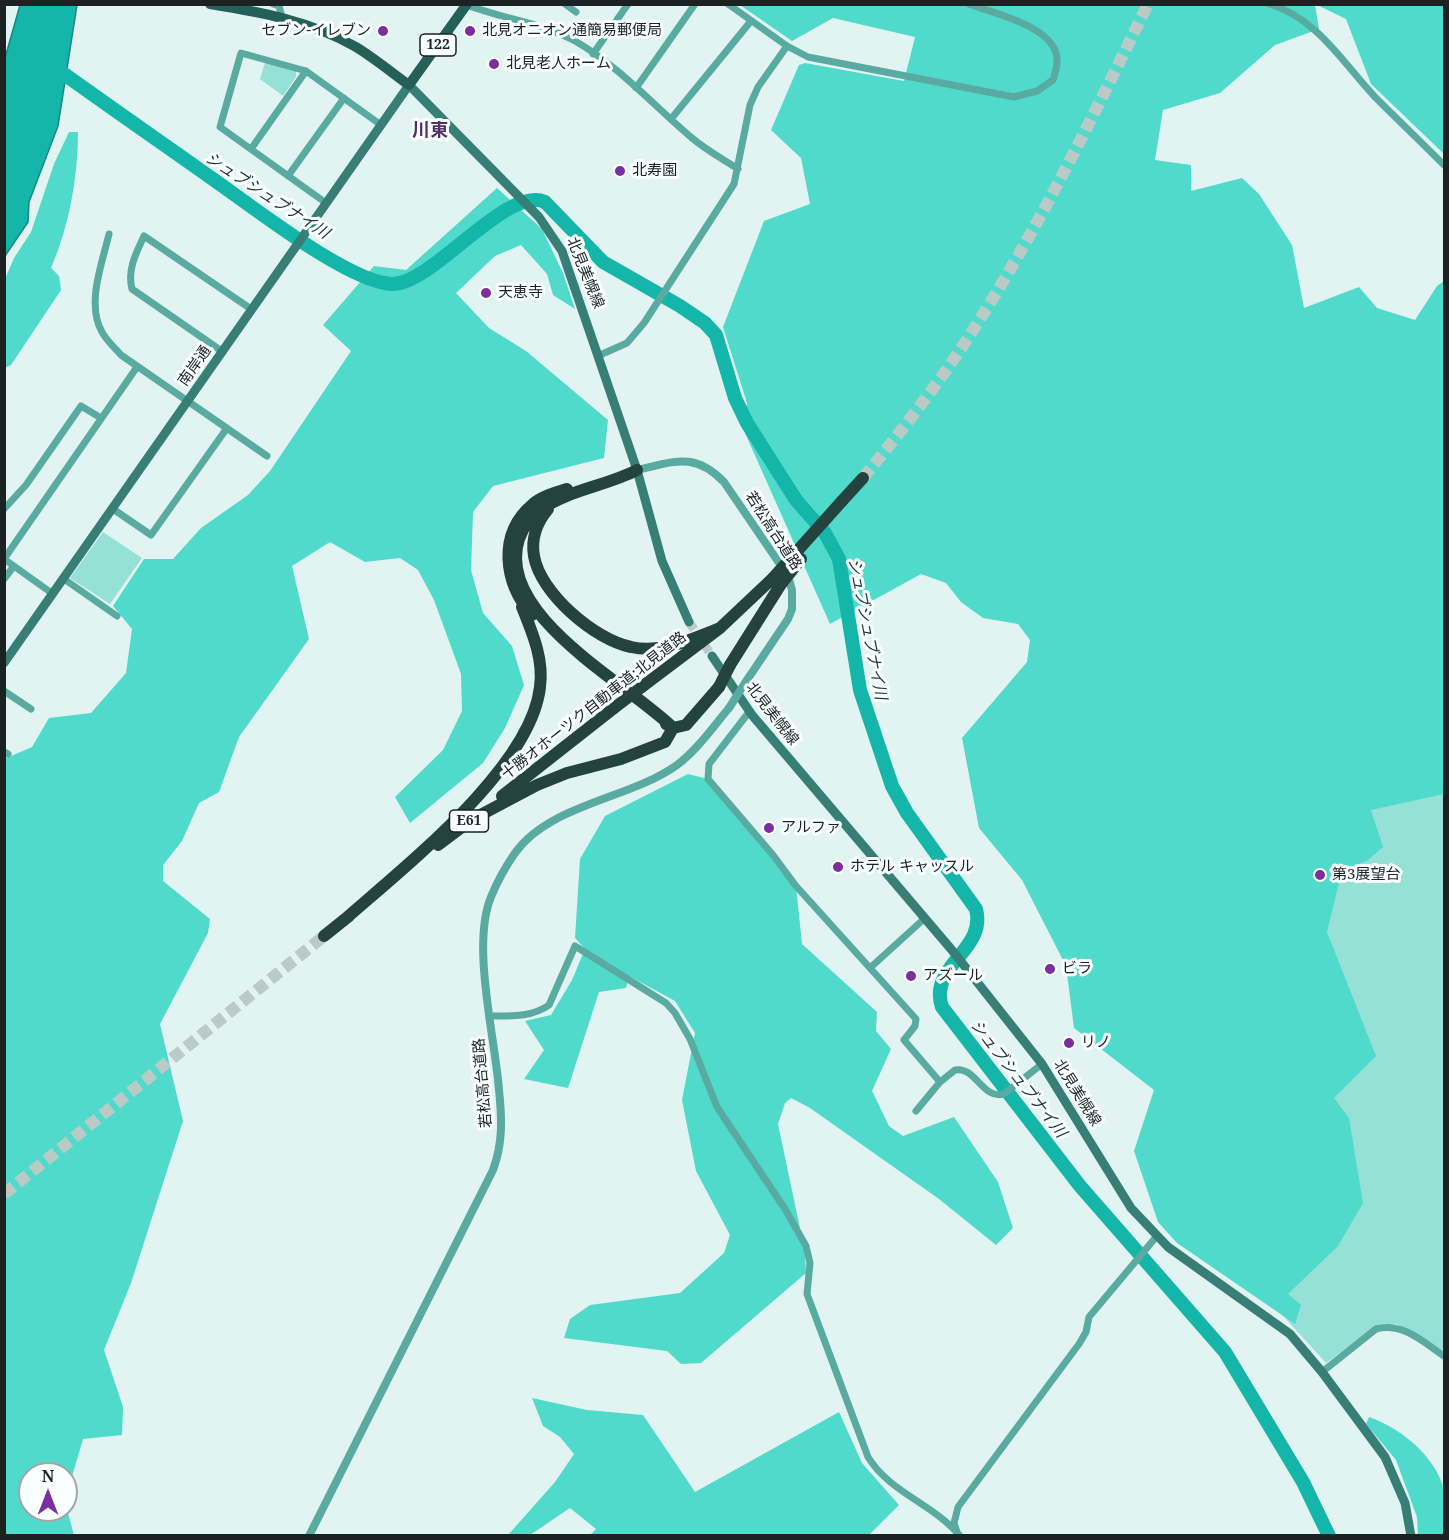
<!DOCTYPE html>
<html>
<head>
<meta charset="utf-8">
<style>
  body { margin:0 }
  #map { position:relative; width:1449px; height:1540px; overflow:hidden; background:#e2f4f1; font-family:"Noto Serif",serif }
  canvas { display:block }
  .frame { position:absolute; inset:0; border:6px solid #1b2221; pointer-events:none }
  .north { position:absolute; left:18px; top:1462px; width:60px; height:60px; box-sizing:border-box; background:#f8fffe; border:2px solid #a0a7a6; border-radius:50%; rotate:0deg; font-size:16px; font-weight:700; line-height:24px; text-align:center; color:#1b2221 }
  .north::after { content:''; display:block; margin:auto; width:21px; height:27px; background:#7c2ea0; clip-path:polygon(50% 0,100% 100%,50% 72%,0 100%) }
</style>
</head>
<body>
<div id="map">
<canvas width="1449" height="1540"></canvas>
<div class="frame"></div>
<div class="north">N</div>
</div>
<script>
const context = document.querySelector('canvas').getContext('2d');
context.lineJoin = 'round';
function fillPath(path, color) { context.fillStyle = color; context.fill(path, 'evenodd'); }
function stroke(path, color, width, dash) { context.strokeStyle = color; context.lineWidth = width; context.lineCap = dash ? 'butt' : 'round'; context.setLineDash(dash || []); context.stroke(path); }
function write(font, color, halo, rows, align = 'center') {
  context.font = font + ' "Noto Serif","Noto Sans JP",serif'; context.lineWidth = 6; context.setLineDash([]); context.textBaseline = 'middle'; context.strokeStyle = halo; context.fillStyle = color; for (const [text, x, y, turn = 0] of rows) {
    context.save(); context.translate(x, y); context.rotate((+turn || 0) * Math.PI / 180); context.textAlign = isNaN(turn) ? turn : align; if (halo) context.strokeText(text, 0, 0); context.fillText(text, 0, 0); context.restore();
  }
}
fillPath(new Path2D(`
  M 265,63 L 296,71 L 296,77 L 283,96 L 260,79 Z
  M 103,532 L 142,558 L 110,604 L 70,578 Z
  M 1444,766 L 1444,1351 L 1396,1324 L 1377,1326 L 1326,1363 L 1275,1307 L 1325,1105 L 1309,813 Z`), '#96e1d6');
fillPath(new Path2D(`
  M 740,5 L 1315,5 L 1319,29 L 1275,45 L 1220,93 L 1163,110 L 1155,160 L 1191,165 L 1191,191 L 1242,178 L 1259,194 L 1292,245 L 1304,308 L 1359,287 L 1377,308 L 1415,320 L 1437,286 L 1444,281 L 1444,794 L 1371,810 L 1383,847 L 1367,861 L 1342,870 L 1327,932 L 1376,1056 L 1334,1098 L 1349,1118 L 1363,1203 L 1338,1246 L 1288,1294 L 1301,1305 L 1295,1324 L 1177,1243 L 1158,1222 L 1134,1151 L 1154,1090 L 1074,1028 L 1066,966 L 1022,880 L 979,828 L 962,738 L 1027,662 L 1030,640 L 1018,624 L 983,618 L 961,602 L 946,583 L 921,574 L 830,624 L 745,433 L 747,403 L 723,327 L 764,221 L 810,204 L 801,158 L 771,130 L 799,65 L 805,63 L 904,81 L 915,37 L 833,18 L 792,41 Z
  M 1317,5 L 1444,5 L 1444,154 L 1371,84 L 1346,19 Z
  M 69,132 L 78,132 C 78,178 69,226 51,268 L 59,276 L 61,290 L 11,365 L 5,368 L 5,279 L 14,258 L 31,232 L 54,164 Z
  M 497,188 L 542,229 L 563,273 L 575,309 L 553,295 L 547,274 L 521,245 L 495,256 L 456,293 L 489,328 L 526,351 L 608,420 L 604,458 L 493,486 L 473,512 L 471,570 L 483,613 L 512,646 L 524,685 L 505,728 L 483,763 L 410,823 L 395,797 L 443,750 L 462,711 L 461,674 L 434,600 L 418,570 L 400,558 L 365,562 L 330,542 L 292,566 L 309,639 L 239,737 L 219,792 L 199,803 L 182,841 L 163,865 L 163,881 L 210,919 L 208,933 L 160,1024 L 183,1121 L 131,1283 L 104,1350 L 123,1407 L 122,1435 L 83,1439 L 66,1497 L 66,1474 L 30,1474 L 30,1510 L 66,1510 L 66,1506 L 74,1535 L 5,1535 L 4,759 L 32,747 L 49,718 L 91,713 L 126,673 L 132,629 L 113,606 L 144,559 L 173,559 L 201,528 L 248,495 L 270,471 L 351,351 L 323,325 L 374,266 L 406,270 Z
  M 688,774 L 708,779 L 796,886 L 802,944 L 877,1012 L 876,1031 L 891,1049 L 872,1091 L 889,1126 L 903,1136 L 954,1117 L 998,1182 L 1013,1228 L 996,1245 L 939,1199 L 810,1108 L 791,1098 L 785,1103 L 778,1124 L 805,1252 L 806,1273 L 701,1363 L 681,1364 L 667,1351 L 564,1338 L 570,1319 L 590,1305 L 680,1293 L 724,1253 L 730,1235 L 696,1171 L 682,1100 L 695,1033 L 675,1001 L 629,976 L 626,988 L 599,992 L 568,1088 L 524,1079 L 544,1050 L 525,1021 L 551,1015 L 572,980 L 585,949 L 575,938 L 580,859 L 605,816 Z
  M 532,1398 L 587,1410 L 643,1415 L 695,1492 L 839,1412 L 862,1463 L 899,1505 L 869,1535 L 590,1535 L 596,1529 L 570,1508 L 530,1535 L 508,1535 L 555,1482 L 574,1454 L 560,1437 L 543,1426 Z
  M 1369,1417 C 1401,1428 1435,1456 1444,1489 C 1448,1502 1445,1522 1444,1535 L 1418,1535 L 1417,1517 L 1396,1460 L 1366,1424 Z`), '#4fdacb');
const water = new Path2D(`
  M 20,5 L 77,5 L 58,126 L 29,202 L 28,222 L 5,256 L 5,58 Z`);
fillPath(water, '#13b6a8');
stroke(water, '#158a80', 1.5);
stroke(new Path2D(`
  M 53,66 C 107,105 162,143 217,182 C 253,207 351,284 393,284 C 433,284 506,185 545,202 L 603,262 L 680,306 L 705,323 L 716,335 L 735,398 L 747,423 L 796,500 L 825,533 L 839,559 L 860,690 L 892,786 L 907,813 L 976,909 C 987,951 928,965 942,1007 L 1080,1186 L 1225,1352 L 1303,1482 L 1329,1536`), '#13b6a8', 14);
stroke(new Path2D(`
  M 689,622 L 712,656`), '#bacac7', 9, [9, 4.5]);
stroke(new Path2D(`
  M 863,478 C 898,435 933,391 964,344 C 1035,236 1091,120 1148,4
  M 4,1194 L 324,936`), '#bacac7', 12, [12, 6]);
stroke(new Path2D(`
  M 273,4 L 279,6 L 282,17
  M 565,4 L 576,12
  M 728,4 L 787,46 L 808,57 L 1014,97 L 1037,91 L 1053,80 C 1055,74 1057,67 1057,61 C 1058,27 995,14 969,4
  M 1269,4 C 1316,17 1343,63 1375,97 C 1398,120 1421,142 1444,165
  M 467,5 C 503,19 540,22 575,41 C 619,66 654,106 692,138 C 706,150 723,159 738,169
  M 593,54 L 628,4
  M 636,88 L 695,4
  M 671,119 L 751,21
  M 251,149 L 306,71
  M 288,176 L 344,98
  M 326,203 L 220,127 L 241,53 L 306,71 L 381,125
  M 109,234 C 102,264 86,304 102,332 C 106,340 115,348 121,355 L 267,456
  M 223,352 L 132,289 C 127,270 136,253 144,236 L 251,309
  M 600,355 L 627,343 L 644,323 L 734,184 L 750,105 L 758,87 L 787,46
  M 4,509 L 26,485 L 81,406 L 101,418
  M 113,509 L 151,535 L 227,428
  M 4,559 L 137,367
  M 4,559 L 53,594
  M 4,579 L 14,566
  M 64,579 L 117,616
  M 4,691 L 31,709
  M 749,712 L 709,764 L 708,779 L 773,855 L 796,886 L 916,1019 L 915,1026 L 904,1040 L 940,1082
  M 4,752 L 8,754
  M 871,967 L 925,918
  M 491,1016 C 511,1016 533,1017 549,1005 L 575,946 L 666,1003 L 675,1013 L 690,1039 L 717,1107 L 785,1209 L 806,1246 L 810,1263 L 807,1294 L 868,1457 C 890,1493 934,1504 960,1536
  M 916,1111 L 940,1082 L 955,1070 C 976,1066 982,1100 1004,1094 L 1042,1064
  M 1322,1372 L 1376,1329 C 1403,1322 1423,1342 1444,1356
  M 957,1532 L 954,1523 L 958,1507 L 1079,1344 L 1086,1332 L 1089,1317 L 1156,1237`), '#59aaa0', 7);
stroke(new Path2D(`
  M 637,470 C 674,462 694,451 724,482 L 788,576 L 792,590 L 792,609 L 788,619 L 747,680
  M 309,1536 L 493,1170 C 503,1143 502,1119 499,1090 C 495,1037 471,945 491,897 C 497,882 506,866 515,853 C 550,804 630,799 677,765 C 697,750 713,727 729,708`), '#59aaa0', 8);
stroke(new Path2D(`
  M 712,656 L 752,715 L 951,949 L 1042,1064 L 1131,1208 L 1168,1247 L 1290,1334 L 1322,1372 L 1385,1457 L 1405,1503 L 1411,1536
  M 4,663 L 409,85 L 539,217 L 562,251 L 637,470 L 662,561 L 689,622`), '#367e76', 9);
stroke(new Path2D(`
  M 210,4 C 260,12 311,21 356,47 C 374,58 391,72 409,85 L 467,4`), '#245f58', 10);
stroke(new Path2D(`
  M 842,501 L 863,478
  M 548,509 C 537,522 531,539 534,556 C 540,593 595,640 631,647 C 662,654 692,639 720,628
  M 532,615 C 504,583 497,534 533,504 C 542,496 555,493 567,489
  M 730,665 L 781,584
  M 643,686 L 720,628 L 773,578
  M 666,724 L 673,728 L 686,725 L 719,687
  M 502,796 L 614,708
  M 469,821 L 537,785 L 567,773 L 621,759 L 665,742 L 673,728 C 629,684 494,615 519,539 C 523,528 530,517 540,510 C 568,490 606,486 637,470
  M 438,845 L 474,818
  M 343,921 C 403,868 531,768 540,687 C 544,659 532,632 522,607
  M 324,936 L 349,916`), '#24423e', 12);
stroke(new Path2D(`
  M 729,708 L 747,680`), '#59aaa0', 8);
stroke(new Path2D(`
  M 773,578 L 842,501
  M 781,584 L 801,559
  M 719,687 L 730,665
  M 614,708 L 643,686`), '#24423e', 12);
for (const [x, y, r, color] of [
  [383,31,6,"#7c2ea0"],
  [470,31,6,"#7c2ea0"],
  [494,64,6,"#7c2ea0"],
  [620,171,6,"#7c2ea0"],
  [486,293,6,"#7c2ea0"],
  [769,828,6,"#7c2ea0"],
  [838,867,6,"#7c2ea0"],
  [1320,875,6,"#7c2ea0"],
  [1050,969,6,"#7c2ea0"],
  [911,976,6,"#7c2ea0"],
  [1069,1043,6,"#7c2ea0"]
]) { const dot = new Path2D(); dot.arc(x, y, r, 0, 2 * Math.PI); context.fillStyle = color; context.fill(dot); stroke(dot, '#f8fffe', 2); }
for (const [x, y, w] of [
  [438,45,36],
  [469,821,39]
]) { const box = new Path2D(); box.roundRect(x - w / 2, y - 11, w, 22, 4.5); context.fillStyle = '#f8fffe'; context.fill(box); stroke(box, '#1b2221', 1.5); }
write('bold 14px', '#1b2221', null, [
  ["122",438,45],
  ["E61",469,821]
]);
write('15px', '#1b2221', '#f8fffe', [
  ["セブン-イレブン",371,31,"right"],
  ["北見オニオン通簡易郵便局",482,31],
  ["北見老人ホーム",506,64],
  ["北寿園",632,171],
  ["天恵寺",498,293],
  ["アルファ",781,828],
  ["ホテル キャッスル",850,867],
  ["第3展望台",1332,875],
  ["ビラ",1062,969],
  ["アズール",923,976],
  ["リノ",1081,1043]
], 'left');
write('15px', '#1b2221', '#f8fffe', [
  ["北見美幌線",585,273,68],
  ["南岸通",195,366,-55],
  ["若松高台道路",773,531,57],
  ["十勝オホーツク自動車道;北見道路",594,706,-38],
  ["北見美幌線",772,714,52],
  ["若松高台道路",483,1083,-95],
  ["北見美幌線",1077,1093,58]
]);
write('italic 16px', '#223936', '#f8fffe', [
  ["シュブシュブナイ川",267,196,33],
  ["シュブシュブナイ川",867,629,79],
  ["シュブシュブナイ川",1018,1079,52]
]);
write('bold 18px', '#543068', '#f8fffe', [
  ["川東",430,131]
]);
</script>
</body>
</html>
